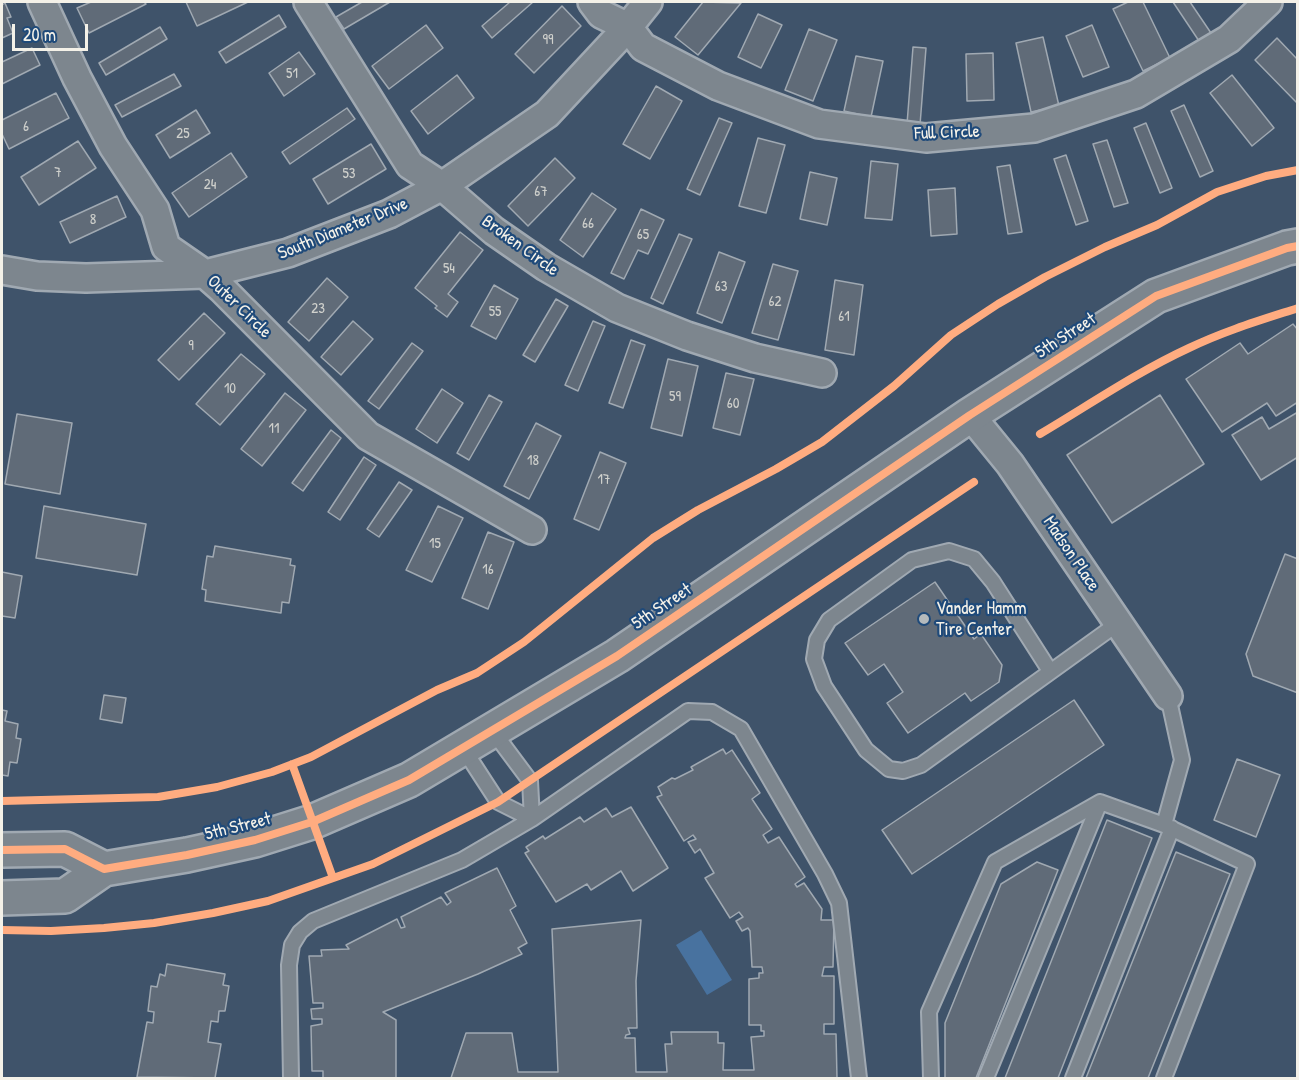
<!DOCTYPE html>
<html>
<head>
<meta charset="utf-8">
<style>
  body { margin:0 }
  #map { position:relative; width:1299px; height:1080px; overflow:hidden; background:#3f536a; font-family:"Patrick Hand",sans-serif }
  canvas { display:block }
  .frame { position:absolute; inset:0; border:3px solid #f4f1e8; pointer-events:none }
  .scale { position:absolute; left:12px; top:24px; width:76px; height:27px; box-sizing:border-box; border:3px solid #f4f1e8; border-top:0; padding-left:8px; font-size:18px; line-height:21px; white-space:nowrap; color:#f4f1e8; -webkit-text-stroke:4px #1f4a7a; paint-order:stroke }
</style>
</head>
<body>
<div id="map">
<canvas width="1299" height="1080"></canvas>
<div class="frame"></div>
<div class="scale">20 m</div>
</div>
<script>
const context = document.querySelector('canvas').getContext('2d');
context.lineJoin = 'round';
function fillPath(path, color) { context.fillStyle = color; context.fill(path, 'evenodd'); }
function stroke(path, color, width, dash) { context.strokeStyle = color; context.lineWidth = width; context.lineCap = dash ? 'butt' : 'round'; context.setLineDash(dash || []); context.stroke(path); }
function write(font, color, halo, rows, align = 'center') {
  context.font = font + ' "Patrick Hand",sans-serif'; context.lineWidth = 4.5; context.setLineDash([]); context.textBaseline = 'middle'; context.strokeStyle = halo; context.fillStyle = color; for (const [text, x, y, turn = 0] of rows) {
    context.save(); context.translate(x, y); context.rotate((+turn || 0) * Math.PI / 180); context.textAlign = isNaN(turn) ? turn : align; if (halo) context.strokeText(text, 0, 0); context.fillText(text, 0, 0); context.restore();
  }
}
fillPath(new Path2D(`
  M 701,930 L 732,980 L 707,995 L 676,945 Z`), '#48729f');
const building = new Path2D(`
  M 91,2 L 144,2 L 146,4 L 89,33 L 77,8 Z
  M 186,2 L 248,2 L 197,26 Z
  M 362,2 L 390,2 L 344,29 L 336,17 Z
  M 510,2 L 533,2 L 492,38 L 482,26 Z
  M 703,2 L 741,3 L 698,55 L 675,37 Z
  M 1128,2 L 1143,2 L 1170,58 L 1143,71 L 1113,9 Z
  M 1173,2 L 1190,2 L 1211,33 L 1199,41 Z
  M 5,3 L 11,17 L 7,18 L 13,33 L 2,38 L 2,5 Z
  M 562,6 L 581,26 L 534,73 L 515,54 Z
  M 758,14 L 782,25 L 761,68 L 738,57 Z
  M 279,15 L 286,27 L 226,63 L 219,52 Z
  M 426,25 L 443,48 L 389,89 L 372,66 Z
  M 1092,25 L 1109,67 L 1083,77 L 1066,36 Z
  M 160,27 L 167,39 L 106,75 L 99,63 Z
  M 809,29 L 837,40 L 813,101 L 785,90 Z
  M 1043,37 L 1059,106 L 1031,112 L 1016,43 Z
  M 1277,38 L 1298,60 L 1298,104 L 1255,60 Z
  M 913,47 L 926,48 L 920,125 L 907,124 Z
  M 32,48 L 40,65 L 2,84 L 2,62 Z
  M 299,52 L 315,74 L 284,96 L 269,73 Z
  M 993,53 L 994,100 L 967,101 L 966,54 Z
  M 856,56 L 883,61 L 871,117 L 844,111 Z
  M 174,74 L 181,86 L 122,117 L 115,105 Z
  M 457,75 L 474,98 L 428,134 L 411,111 Z
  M 1232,75 L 1274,128 L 1252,146 L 1210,93 Z
  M 656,86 L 682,101 L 650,159 L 623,144 Z
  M 56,93 L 69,118 L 9,149 L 2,134 L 2,120 Z
  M 1184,105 L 1213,171 L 1200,177 L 1171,111 Z
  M 347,108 L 355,119 L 290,164 L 282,152 Z
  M 196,110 L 210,133 L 170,158 L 156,135 Z
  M 719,118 L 732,123 L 700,195 L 687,189 Z
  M 1146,123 L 1172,188 L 1160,193 L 1134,128 Z
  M 758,138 L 785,145 L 766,213 L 739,206 Z
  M 1107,140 L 1128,203 L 1114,207 L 1093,144 Z
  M 78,141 L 96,168 L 39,205 L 21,177 Z
  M 371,144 L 386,169 L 328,204 L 313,179 Z
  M 231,153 L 247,177 L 189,217 L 172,193 Z
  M 1066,155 L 1088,221 L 1076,225 L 1054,159 Z
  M 555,158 L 575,178 L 528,226 L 508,206 Z
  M 871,161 L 898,164 L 892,220 L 865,218 Z
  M 1010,165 L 1022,232 L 1008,234 L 997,167 Z
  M 810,172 L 837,178 L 827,225 L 800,219 Z
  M 955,188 L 957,234 L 931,236 L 928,190 Z
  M 592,193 L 616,209 L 583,257 L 560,240 Z
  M 117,196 L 126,217 L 70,243 L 60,222 Z
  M 641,209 L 664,220 L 648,254 L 638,250 L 624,279 L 611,273 Z
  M 460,232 L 483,250 L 448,294 L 458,302 L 447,317 L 435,308 L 437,306 L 415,288 Z
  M 679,234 L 692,239 L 663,304 L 651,298 Z
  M 719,252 L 745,262 L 722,323 L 697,313 Z
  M 773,264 L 798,271 L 778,340 L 752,333 Z
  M 327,278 L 348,297 L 309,341 L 288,322 Z
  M 835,280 L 863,285 L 854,355 L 825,350 Z
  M 494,285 L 518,299 L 496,339 L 471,326 Z
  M 556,299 L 568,306 L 535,362 L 523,355 Z
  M 204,313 L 225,333 L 179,380 L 158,360 Z
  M 353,321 L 373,339 L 341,375 L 321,357 Z
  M 593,321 L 605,326 L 578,391 L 565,385 Z
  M 1293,324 L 1298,330 L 1298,402 L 1276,416 L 1267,403 L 1222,432 L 1186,379 L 1240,343 L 1248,354 Z
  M 631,340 L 645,345 L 623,408 L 609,403 Z
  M 412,343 L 423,351 L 379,409 L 368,401 Z
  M 241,354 L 265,374 L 220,425 L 196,404 Z
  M 668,359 L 698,366 L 682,436 L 651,428 Z
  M 726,373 L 754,379 L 740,435 L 713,428 Z
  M 442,389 L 463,403 L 437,443 L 416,429 Z
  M 285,393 L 306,410 L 262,466 L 241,449 Z
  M 489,395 L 502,402 L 469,460 L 457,453 Z
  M 1160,395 L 1204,464 L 1112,523 L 1067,455 Z
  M 1298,412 L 1298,457 L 1261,480 L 1232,435 L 1262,417 L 1269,429 Z
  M 17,414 L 72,423 L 60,494 L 5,484 Z
  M 536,423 L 561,436 L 529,499 L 504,486 Z
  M 331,430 L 341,438 L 303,491 L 292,483 Z
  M 600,452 L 626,463 L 599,530 L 574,519 Z
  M 364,457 L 376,465 L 340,520 L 328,512 Z
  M 399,482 L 412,490 L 379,537 L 367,529 Z
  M 44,506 L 146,524 L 137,575 L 36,558 Z
  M 438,506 L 463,518 L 432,582 L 406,570 Z
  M 488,532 L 514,542 L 488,609 L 462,598 Z
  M 215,546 L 291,559 L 290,565 L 295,566 L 289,603 L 282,602 L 281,613 L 205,601 L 206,590 L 202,589 L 207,556 L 213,557 Z
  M 1285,554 L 1298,559 L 1298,693 L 1253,676 L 1246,654 Z
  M 2,572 L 22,576 L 15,618 L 2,616 Z
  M 935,582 L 974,639 L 981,634 L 1002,665 L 999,682 L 971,701 L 965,693 L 908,733 L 887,703 L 903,692 L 884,664 L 868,675 L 845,643 Z
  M 104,695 L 126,698 L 122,723 L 100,719 Z
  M 1074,700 L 1104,745 L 912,874 L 882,830 Z
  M 2,710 L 7,711 L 5,721 L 18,724 L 16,738 L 21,739 L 17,763 L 10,762 L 8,776 L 2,775 Z
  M 723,749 L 726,754 L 732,750 L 760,793 L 752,799 L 772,829 L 763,835 L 768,843 L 779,837 L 805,877 L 795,884 L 797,887 L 804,883 L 822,909 L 821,920 L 834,920 L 833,967 L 824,967 L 822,976 L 834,976 L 834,1024 L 824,1024 L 824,1034 L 836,1034 L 837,1078 L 451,1078 L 466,1033 L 512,1033 L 518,1072 L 558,1072 L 552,929 L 641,920 L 636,981 L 637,1028 L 628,1028 L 630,1034 L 626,1035 L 625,1038 L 635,1038 L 636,1072 L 667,1072 L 665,1044 L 672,1044 L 671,1032 L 718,1032 L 718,1043 L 724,1043 L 723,1070 L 754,1070 L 751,1037 L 764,1036 L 764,1031 L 761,1031 L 761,1025 L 749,1025 L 749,979 L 759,978 L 759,973 L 763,973 L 762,967 L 752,967 L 750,931 L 748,928 L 742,931 L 736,921 L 743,917 L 739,912 L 730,918 L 705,878 L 714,873 L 700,849 L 695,853 L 688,842 L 696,839 L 693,835 L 684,841 L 657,797 L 662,795 L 658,787 L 672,778 L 675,779 L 693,770 L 691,767 Z
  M 1237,759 L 1280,775 L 1256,837 L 1214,820 Z
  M 631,807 L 668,868 L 633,891 L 621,871 L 591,890 L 587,884 L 556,902 L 525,853 L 529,851 L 526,847 L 543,836 L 545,839 L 580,817 L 584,822 L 606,808 L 612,817 Z
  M 1107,820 L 1152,838 L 1058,1078 L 1005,1078 Z
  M 1176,852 L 1230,874 L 1148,1078 L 1086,1078 Z
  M 1037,862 L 1058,870 L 976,1078 L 945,1078 L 945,1023 L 1001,884 Z
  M 497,868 L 516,906 L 510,910 L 527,943 L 518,948 L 522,954 L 478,974 L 383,1012 L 396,1020 L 396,1078 L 323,1078 L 323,1071 L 312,1071 L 311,1026 L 322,1024 L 322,1019 L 312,1019 L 311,1009 L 323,1008 L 323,1003 L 313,1003 L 309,956 L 322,956 L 321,950 L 349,949 L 346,945 L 397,919 L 401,928 L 405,927 L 401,917 L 441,897 L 447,905 L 451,902 L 445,893 Z
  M 167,964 L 225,974 L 223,985 L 229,986 L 225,1011 L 219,1011 L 218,1022 L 211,1021 L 208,1042 L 221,1044 L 215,1078 L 137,1077 L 147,1022 L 153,1023 L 154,1012 L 148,1011 L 151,986 L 157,987 L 160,974 L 165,976 Z`);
fillPath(building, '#606b78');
stroke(building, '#a0a9b2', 1.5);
const service = new Path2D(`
  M 1050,671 L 993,582 L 974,559 L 949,551 L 912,560 L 829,620 L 817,640 L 814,659 L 824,686 L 866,750 L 889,769 L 903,771 L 921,765 L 1117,624
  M 463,748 L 498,802 L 532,819 L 530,781 L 492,730
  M 1164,825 L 1182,760 L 1168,696
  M 291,1078 L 289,965 L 292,945 L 300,932 L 313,921 L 462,860 L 532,819 L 688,711 L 712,712 L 741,729 L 825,874 L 839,903 L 859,1078
  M 931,1078 L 929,1012 L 995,862 L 1100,802 L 1164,825 L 1247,864 L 1164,1078
  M 986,1078 L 1100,802
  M 1073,1078 L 1172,828`);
const minor = new Path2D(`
  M 42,2 L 77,78 L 113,146 L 155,210 L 166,247 L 205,274 L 222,289 L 368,436 L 532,530
  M 308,2 L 410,165 L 442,186 L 494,231 L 546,267 L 617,308 L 687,336 L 755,358 L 822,373
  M 592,2 L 601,14 L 628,27 L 643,47 L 718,86 L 819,124 L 926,138 L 1034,128 L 1136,94 L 1229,39 L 1268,2
  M 2,270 L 37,276 L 86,278 L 205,274 L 288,253 L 389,214 L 442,186 L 547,114 L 628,27 L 648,2
  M 970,415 L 1010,464 L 1168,696`);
const secondary = new Path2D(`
  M 2,850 L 65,849 L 104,869
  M 2,898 L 65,896 L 104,869 L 187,855 L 255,840 L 312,822 L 409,780 L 617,656 L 970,415 L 1156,296 L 1287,248 L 1298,246`);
stroke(service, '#a0a9b2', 18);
stroke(minor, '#a0a9b2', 32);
stroke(secondary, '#a0a9b2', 38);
stroke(service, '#7d868e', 14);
stroke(minor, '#7d868e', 27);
stroke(secondary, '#7d868e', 33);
stroke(new Path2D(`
  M 1040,434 C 1089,405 1137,372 1189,348 C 1224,331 1261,320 1298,308
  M 292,764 L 333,878
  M 2,801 L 158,797 L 217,787 L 272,772 L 311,757 L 437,690 L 477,673 L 524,642 L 653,538 L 698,510 L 776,469 L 822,442 L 894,386 L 951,335 L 998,304 L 1045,277 L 1105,247 L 1157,225 L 1217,192 L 1266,176 L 1298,170
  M 2,850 L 65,849 L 104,869 L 187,855 L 255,840 L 312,822 L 409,780 L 617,656 L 970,415 L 1156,296 L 1287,248 L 1298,246
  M 2,930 L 51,931 L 104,928 L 154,923 L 213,913 L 268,901 L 373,864 L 498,802 L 974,482`), '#ffac80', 8);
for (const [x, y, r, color] of [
  [924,619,6,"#b5babc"]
]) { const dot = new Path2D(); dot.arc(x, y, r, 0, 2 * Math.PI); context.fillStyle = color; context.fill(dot); stroke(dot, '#1f4a7a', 2); }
write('15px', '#cfd0cc', null, [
  ["99",548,40],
  ["51",292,74],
  ["6",26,127],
  ["25",183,134],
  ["7",58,173],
  ["53",349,174],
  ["24",210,185],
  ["67",541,192],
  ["8",93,220],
  ["66",588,224],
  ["65",643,235],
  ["54",449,269],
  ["63",721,287],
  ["62",775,302],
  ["23",318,309],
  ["55",495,312],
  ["61",844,317],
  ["9",191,346],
  ["10",230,389],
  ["59",675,397],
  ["60",733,404],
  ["11",274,429],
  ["18",533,461],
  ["17",604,480],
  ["15",435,544],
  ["16",488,570]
]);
write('18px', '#f4f1e8', '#1f4a7a', [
  ["Full Circle",947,133,-2],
  ["South Diameter Drive",343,229,-22],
  ["Broken Circle",520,246,36],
  ["Outer Circle",239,307,44],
  ["5th Street",1066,336,-33],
  ["Madson Place",1071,554,56],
  ["5th Street",662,607,-34],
  ["5th Street",238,827,-14]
]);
write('18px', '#f4f1e8', '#1f4a7a', [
  ["Vander Hamm",936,609],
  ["Tire Center",936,630]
], 'left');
</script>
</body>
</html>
